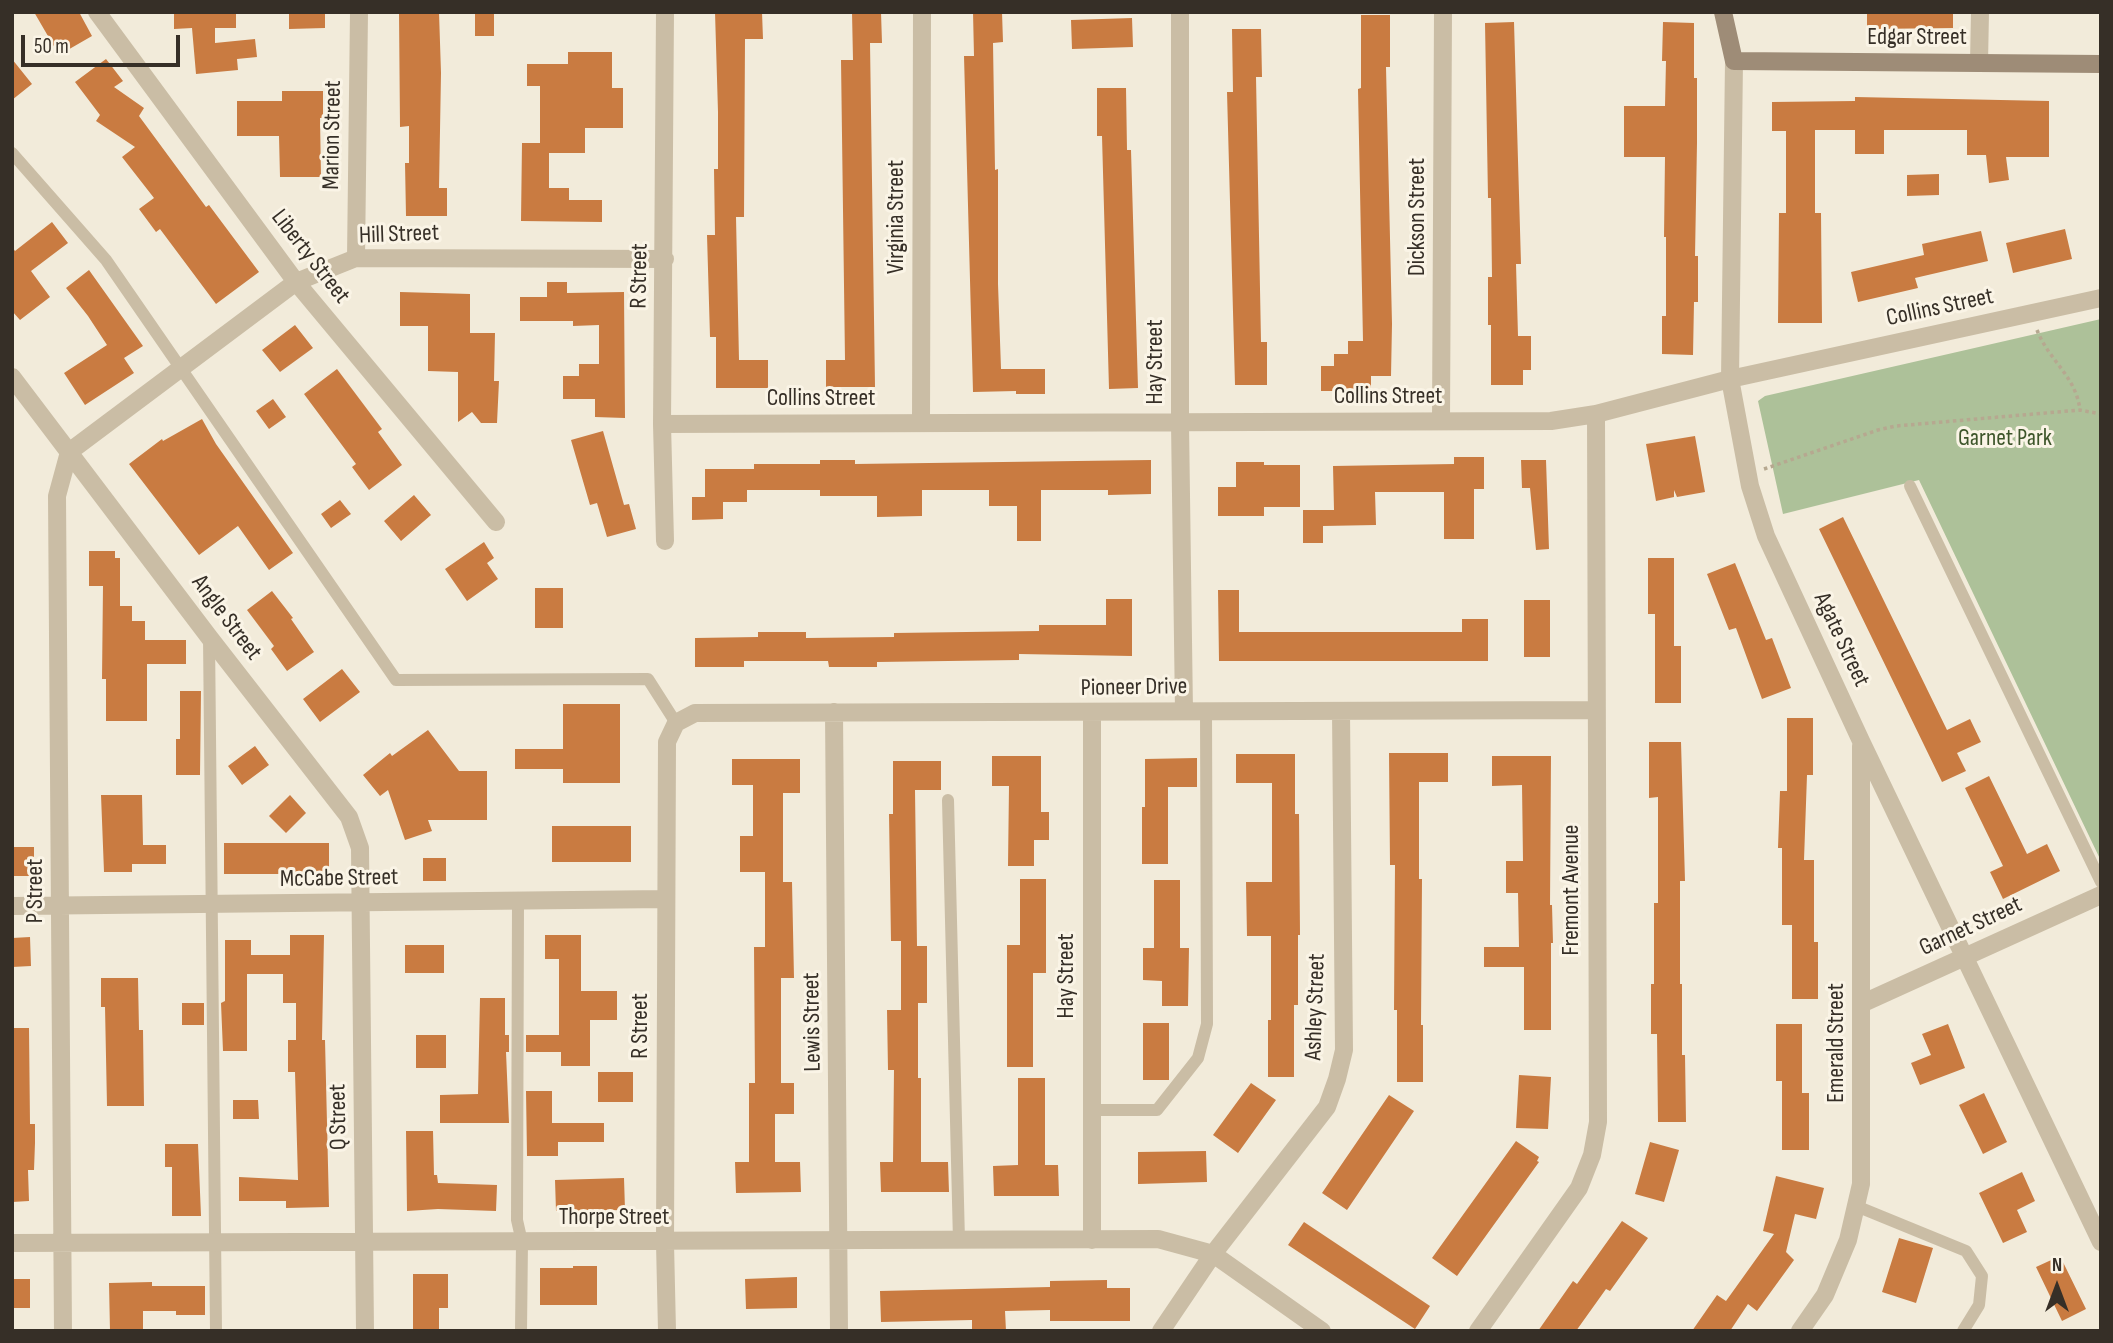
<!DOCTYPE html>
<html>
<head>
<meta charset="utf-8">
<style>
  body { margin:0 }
  #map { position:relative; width:2113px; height:1343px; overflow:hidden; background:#f2ebda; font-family:"Sofia Sans Condensed",sans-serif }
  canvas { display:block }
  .frame { position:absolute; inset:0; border:14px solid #362f27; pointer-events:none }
  .north { position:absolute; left:2022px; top:1252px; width:70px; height:70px; -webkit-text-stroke:5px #faf4e6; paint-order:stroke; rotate:0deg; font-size:19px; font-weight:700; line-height:28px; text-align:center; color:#362f27 }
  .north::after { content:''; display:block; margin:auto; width:24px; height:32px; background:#362f27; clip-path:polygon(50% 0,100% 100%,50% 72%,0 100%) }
  .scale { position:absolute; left:21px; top:35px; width:159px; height:32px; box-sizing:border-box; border:4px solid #362f27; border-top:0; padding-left:9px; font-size:21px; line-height:24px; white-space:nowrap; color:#362f27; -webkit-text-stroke:5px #faf4e6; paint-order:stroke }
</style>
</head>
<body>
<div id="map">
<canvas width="2113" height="1343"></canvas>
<div class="frame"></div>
<div class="north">N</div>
<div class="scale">50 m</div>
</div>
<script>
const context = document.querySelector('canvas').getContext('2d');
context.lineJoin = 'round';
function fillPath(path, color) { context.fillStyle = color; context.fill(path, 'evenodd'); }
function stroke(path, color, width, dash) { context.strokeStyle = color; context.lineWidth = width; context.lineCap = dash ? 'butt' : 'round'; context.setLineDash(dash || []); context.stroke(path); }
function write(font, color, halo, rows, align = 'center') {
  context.font = font + ' "Sofia Sans Condensed",sans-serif'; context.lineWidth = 6; context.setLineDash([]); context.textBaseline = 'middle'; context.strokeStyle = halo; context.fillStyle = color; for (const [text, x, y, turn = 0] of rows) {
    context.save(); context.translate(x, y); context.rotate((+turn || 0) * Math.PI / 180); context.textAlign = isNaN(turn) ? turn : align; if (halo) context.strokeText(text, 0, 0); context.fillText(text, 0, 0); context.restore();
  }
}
fillPath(new Path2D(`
  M 2101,319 L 2101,861 L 1919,480 L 1783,514 L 1758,401 L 1765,396 Z`), '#adc199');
fillPath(new Path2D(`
  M 34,12 L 79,12 L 92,36 L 59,55 Z
  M 174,12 L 236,12 L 236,28 L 215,28 L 215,43 L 255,39 L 257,57 L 237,59 L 238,70 L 196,74 L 192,28 L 174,29 Z
  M 289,12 L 325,12 L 325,28 L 289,29 Z
  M 399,12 L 439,12 L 441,73 L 439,188 L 447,188 L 447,216 L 406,216 L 405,163 L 409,163 L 409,126 L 400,127 Z
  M 475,12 L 494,12 L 494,36 L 475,36 Z
  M 715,12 L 762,12 L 763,39 L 745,39 L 744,217 L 736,217 L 739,360 L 768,360 L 768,388 L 716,388 L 716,337 L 710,337 L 707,235 L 715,235 L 714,169 L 718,169 L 718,112 Z
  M 852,12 L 881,12 L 882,43 L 870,43 L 875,387 L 826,387 L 826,360 L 845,360 L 841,60 L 853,60 Z
  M 973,12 L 1002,12 L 1003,42 L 993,43 L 995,170 L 998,169 L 998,284 L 1001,369 L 1045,369 L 1045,394 L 1016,394 L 1016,391 L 973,392 L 964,56 L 974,56 Z
  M 1867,12 L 1953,12 L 1953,28 L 1867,29 Z
  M 1361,15 L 1390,15 L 1390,67 L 1386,67 L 1392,324 L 1391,376 L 1371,376 L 1371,391 L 1321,391 L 1321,366 L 1334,366 L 1334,354 L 1348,354 L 1348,341 L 1363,341 L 1358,89 L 1361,88 Z
  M 1132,18 L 1133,47 L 1072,49 L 1071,20 Z
  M 1514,22 L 1521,264 L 1516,264 L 1518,336 L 1531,336 L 1531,370 L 1523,370 L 1523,385 L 1491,385 L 1491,325 L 1488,325 L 1488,277 L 1492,277 L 1491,198 L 1488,198 L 1485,23 Z
  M 1663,22 L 1694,23 L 1694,78 L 1697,78 L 1697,143 L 1695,256 L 1698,256 L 1698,302 L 1694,302 L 1693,355 L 1662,354 L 1662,316 L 1666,316 L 1666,237 L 1664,237 L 1665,157 L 1624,157 L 1624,106 L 1665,106 L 1666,61 L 1662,61 Z
  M 1232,29 L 1261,29 L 1262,77 L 1256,77 L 1261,342 L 1267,342 L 1267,385 L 1235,385 L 1227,92 L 1233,92 Z
  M 568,52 L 612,52 L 612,88 L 623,88 L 623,128 L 585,128 L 585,153 L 549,153 L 549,188 L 569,188 L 569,200 L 602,200 L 602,222 L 521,221 L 522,143 L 540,143 L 540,86 L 527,86 L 527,64 L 568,64 Z
  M 12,59 L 32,84 L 12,100 Z
  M 106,59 L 123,81 L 114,87 L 144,108 L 139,116 L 206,207 L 209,205 L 259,272 L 216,304 L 160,229 L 156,232 L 139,209 L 154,198 L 122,157 L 135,147 L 96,121 L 100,115 L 75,82 Z
  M 1097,88 L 1126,88 L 1127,150 L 1131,150 L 1138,388 L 1109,389 L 1102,136 L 1097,136 Z
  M 282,91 L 323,91 L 323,118 L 320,118 L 321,177 L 280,177 L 279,136 L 237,136 L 237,101 L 282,101 Z
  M 1855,97 L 2049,101 L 2049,157 L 2006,157 L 2009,180 L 1989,183 L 1986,155 L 1967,155 L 1967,130 L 1884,130 L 1884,154 L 1855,154 L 1855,130 L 1815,130 L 1815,213 L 1821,213 L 1822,323 L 1778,323 L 1779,213 L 1786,213 L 1786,131 L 1772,131 L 1772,102 L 1855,101 Z
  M 1939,174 L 1939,195 L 1907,196 L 1907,175 Z
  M 52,222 L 68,243 L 31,271 L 50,297 L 20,320 L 12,311 L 12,247 L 15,251 Z
  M 2065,229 L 2072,259 L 2013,273 L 2006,243 Z
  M 1981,231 L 1988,261 L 1915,278 L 1918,288 L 1858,302 L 1851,272 L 1924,255 L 1922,244 Z
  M 89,270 L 143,346 L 124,358 L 134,373 L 85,405 L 64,373 L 107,345 L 88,316 L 66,288 Z
  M 547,282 L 567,282 L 567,293 L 624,292 L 625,418 L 595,417 L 595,399 L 563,399 L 563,376 L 579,376 L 579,364 L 599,364 L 599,325 L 573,326 L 573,321 L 520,321 L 520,297 L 547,297 Z
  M 400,292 L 470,294 L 470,333 L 495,333 L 494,381 L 499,381 L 497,423 L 481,423 L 472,412 L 458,422 L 458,372 L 428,371 L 428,326 L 400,326 Z
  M 295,325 L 313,348 L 280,372 L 262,350 Z
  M 337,369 L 382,429 L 378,432 L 402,465 L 369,490 L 352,467 L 356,464 L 304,394 Z
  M 273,399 L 286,417 L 269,429 L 256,411 Z
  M 202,419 L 216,444 L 293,553 L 269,570 L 238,526 L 199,555 L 129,464 L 162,439 L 163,441 Z
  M 603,431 L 624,505 L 629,504 L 636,529 L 607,537 L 597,503 L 590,505 L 571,440 Z
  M 1695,436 L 1705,492 L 1677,497 L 1674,490 L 1674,497 L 1656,501 L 1646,444 Z
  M 1454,457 L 1484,457 L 1484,489 L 1474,489 L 1474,539 L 1444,539 L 1444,492 L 1375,492 L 1376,525 L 1323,526 L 1323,543 L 1303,543 L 1303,510 L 1334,510 L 1333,466 L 1454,464 Z
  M 820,460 L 855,460 L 855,464 L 1151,460 L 1151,494 L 1108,495 L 1108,490 L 1041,490 L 1041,541 L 1017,541 L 1017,506 L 989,506 L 989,490 L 922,490 L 922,516 L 877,517 L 877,496 L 820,496 L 820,490 L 747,490 L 747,502 L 723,502 L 723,519 L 692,520 L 692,497 L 705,497 L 705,469 L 754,469 L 754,464 L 820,464 Z
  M 1521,460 L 1546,460 L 1549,549 L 1536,550 L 1530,488 L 1522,488 Z
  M 1236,462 L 1264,462 L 1264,465 L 1300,465 L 1300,507 L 1264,507 L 1264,516 L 1218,516 L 1218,487 L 1236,487 Z
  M 414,495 L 431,515 L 401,541 L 384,521 Z
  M 340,500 L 351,514 L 331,528 L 321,514 Z
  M 1843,517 L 1947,730 L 1970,719 L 1981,742 L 1957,753 L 1966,771 L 1942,782 L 1819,529 Z
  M 484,542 L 494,558 L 487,563 L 498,579 L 467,601 L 445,569 Z
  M 89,551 L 115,551 L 115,558 L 120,558 L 120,606 L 132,606 L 132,621 L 145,621 L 145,640 L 186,640 L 186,664 L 147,664 L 147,721 L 106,721 L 106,679 L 102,679 L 103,586 L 89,586 Z
  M 1648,558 L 1674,558 L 1674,646 L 1681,646 L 1681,703 L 1655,703 L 1655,614 L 1648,614 Z
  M 1735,563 L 1766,640 L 1772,638 L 1791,688 L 1762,699 L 1736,628 L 1729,630 L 1707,574 Z
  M 535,588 L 563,588 L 563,628 L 535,628 Z
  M 1218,590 L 1239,590 L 1239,632 L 1462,632 L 1462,619 L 1488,619 L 1488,661 L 1219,661 Z
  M 272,591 L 293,618 L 291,619 L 314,652 L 287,671 L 271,649 L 274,646 L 247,610 Z
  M 1106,599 L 1132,599 L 1132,656 L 1019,654 L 1019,660 L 877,662 L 877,667 L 829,667 L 828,661 L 744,661 L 744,667 L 695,667 L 695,638 L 758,637 L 758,632 L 806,632 L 806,638 L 894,637 L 894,633 L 1039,631 L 1039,625 L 1106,625 Z
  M 1524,600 L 1550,600 L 1550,657 L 1524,657 Z
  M 342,669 L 360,692 L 320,722 L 303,699 Z
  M 180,691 L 201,691 L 200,775 L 176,775 L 176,739 L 180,739 Z
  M 563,704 L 620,704 L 620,783 L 563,783 L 563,769 L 515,769 L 515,749 L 563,749 Z
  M 1787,718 L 1813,718 L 1813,775 L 1807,775 L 1804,860 L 1814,860 L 1814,942 L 1818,942 L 1818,999 L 1792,999 L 1792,925 L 1782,925 L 1782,848 L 1778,848 L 1780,791 L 1787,791 Z
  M 428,730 L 459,771 L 487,771 L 487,820 L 428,820 L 432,831 L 405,840 L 388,790 L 380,796 L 363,775 L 390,753 L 392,756 Z
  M 1649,742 L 1681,742 L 1685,881 L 1680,881 L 1680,984 L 1682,984 L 1682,1055 L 1685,1055 L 1686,1122 L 1658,1122 L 1657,1034 L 1651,1034 L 1651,984 L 1654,984 L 1654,903 L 1658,903 L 1658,797 L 1649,798 Z
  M 255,746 L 269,765 L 242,785 L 228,766 Z
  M 1389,753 L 1448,753 L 1448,782 L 1419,782 L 1419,879 L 1422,879 L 1421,1025 L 1423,1025 L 1423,1082 L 1397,1082 L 1397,1010 L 1394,1010 L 1395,865 L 1390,865 Z
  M 1236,754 L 1295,754 L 1295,814 L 1299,814 L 1300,935 L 1298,935 L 1298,1005 L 1294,1005 L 1294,1077 L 1268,1077 L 1268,1020 L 1271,1020 L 1271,936 L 1247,936 L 1246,882 L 1272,882 L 1272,783 L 1236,783 Z
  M 992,756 L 1041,756 L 1041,812 L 1049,812 L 1049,840 L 1034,840 L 1034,866 L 1008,866 L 1009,786 L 992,786 Z
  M 1492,756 L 1551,756 L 1550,905 L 1552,905 L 1553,943 L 1551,943 L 1551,1030 L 1524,1030 L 1524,967 L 1484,967 L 1484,947 L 1519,947 L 1518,893 L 1506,893 L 1506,861 L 1523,861 L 1522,785 L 1492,786 Z
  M 1197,758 L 1197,787 L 1168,787 L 1168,864 L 1142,864 L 1142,807 L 1145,807 L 1145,759 Z
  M 732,759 L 800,759 L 800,793 L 783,793 L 783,882 L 792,882 L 794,978 L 781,978 L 781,1083 L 794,1083 L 794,1114 L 775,1114 L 775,1162 L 800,1162 L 801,1192 L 736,1193 L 735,1162 L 749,1162 L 749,1083 L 755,1083 L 754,947 L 765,947 L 765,872 L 740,872 L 740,836 L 753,836 L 753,785 L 732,785 Z
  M 893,761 L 941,761 L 941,790 L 915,790 L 917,946 L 927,946 L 927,1003 L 918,1003 L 918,1078 L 921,1078 L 921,1162 L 948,1162 L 949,1192 L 881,1192 L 880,1162 L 893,1162 L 894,1070 L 888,1070 L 887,1010 L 901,1010 L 901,941 L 891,941 L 889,814 L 893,814 Z
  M 1989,776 L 2027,854 L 2047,844 L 2060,871 L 2003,899 L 1990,872 L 2003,866 L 1965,788 Z
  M 101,795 L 142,795 L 143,845 L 166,845 L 166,864 L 132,864 L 132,872 L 104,872 Z
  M 290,795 L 306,813 L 286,833 L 269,816 Z
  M 552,826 L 631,826 L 631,862 L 552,862 Z
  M 224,843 L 329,843 L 329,874 L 224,874 Z
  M 12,847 L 34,847 L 34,876 L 12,876 Z
  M 423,858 L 446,858 L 446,881 L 423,881 Z
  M 1020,879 L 1046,879 L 1046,973 L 1033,973 L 1033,1067 L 1007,1067 L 1007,945 L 1020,945 Z
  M 1154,880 L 1180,880 L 1180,948 L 1189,948 L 1188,1006 L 1162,1006 L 1162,981 L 1143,980 L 1143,948 L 1154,948 Z
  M 290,935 L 324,935 L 322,1040 L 325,1040 L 329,1207 L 286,1208 L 286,1201 L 239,1201 L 239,1177 L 298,1180 L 295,1072 L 288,1072 L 288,1040 L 296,1040 L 296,1003 L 283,1003 L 283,974 L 247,974 L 247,1051 L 223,1051 L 221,1003 L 225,1001 L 225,940 L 251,940 L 251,955 L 290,955 Z
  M 545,935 L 581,935 L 581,991 L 617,991 L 617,1020 L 590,1020 L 590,1066 L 561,1066 L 561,1052 L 526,1052 L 526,1035 L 559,1035 L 559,959 L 545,959 Z
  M 30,937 L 31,966 L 12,967 L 12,938 Z
  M 405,945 L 444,945 L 444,973 L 405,973 Z
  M 101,978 L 138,978 L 139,1030 L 143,1030 L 144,1106 L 107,1106 L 105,1007 L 101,1007 Z
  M 480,998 L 505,998 L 505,1035 L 509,1035 L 509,1052 L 506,1052 L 509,1123 L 440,1123 L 440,1095 L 478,1094 Z
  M 182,1003 L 204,1003 L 204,1025 L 182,1025 Z
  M 1143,1023 L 1169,1023 L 1169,1080 L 1143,1080 Z
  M 1776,1024 L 1802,1024 L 1802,1093 L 1809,1093 L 1809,1150 L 1782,1150 L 1782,1081 L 1776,1081 Z
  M 1948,1024 L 1965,1068 L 1920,1085 L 1911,1063 L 1931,1055 L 1922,1034 Z
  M 12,1028 L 29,1028 L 30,1124 L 35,1124 L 35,1143 L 34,1170 L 28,1170 L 29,1201 L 12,1202 Z
  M 416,1035 L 446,1035 L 446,1068 L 416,1068 Z
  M 598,1072 L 633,1072 L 633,1102 L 598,1102 Z
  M 1519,1075 L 1551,1077 L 1548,1129 L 1516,1128 Z
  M 1018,1078 L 1045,1078 L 1045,1165 L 1058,1165 L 1059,1196 L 994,1196 L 993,1166 L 1018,1165 Z
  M 1251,1083 L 1276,1100 L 1238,1153 L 1213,1135 Z
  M 526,1091 L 552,1091 L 552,1123 L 604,1123 L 604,1142 L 558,1142 L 558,1156 L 527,1156 Z
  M 1984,1093 L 2007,1142 L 1983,1154 L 1959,1105 Z
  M 1389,1095 L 1414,1111 L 1347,1210 L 1322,1193 Z
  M 233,1100 L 258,1100 L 259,1119 L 233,1119 Z
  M 406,1131 L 433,1131 L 434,1175 L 437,1175 L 438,1183 L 497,1185 L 496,1211 L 438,1209 L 407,1211 Z
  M 1516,1141 L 1539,1157 L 1537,1161 L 1539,1162 L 1457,1276 L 1432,1258 Z
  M 1650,1142 L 1679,1150 L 1664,1202 L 1635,1194 Z
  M 165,1144 L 198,1144 L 201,1216 L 172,1216 L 172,1167 L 165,1167 Z
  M 1206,1151 L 1207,1182 L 1138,1184 L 1138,1152 Z
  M 2022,1172 L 2035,1201 L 2017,1210 L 2027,1232 L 2003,1243 L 1979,1193 Z
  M 1776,1176 L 1824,1188 L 1816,1219 L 1795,1214 L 1786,1252 L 1794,1260 L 1757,1311 L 1748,1304 L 1730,1331 L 1692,1331 L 1717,1295 L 1726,1301 L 1774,1234 L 1763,1231 Z
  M 624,1178 L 625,1210 L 556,1211 L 555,1180 Z
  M 1622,1221 L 1648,1238 L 1610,1291 L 1606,1289 L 1576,1331 L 1538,1331 L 1573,1281 L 1577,1284 Z
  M 1304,1222 L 1430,1306 L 1415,1329 L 1288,1245 Z
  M 1899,1238 L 1933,1248 L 1916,1303 L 1882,1292 Z
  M 2060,1256 L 2086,1309 L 2062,1321 L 2036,1267 Z
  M 573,1266 L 597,1266 L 597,1305 L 540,1305 L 540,1268 L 573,1268 Z
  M 413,1274 L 448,1274 L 448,1308 L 439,1308 L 439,1331 L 413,1331 Z
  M 797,1277 L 797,1308 L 746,1309 L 745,1279 Z
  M 12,1279 L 30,1279 L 30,1308 L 12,1308 Z
  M 1107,1280 L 1107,1288 L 1130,1288 L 1130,1321 L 1050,1321 L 1050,1310 L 1005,1311 L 1006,1331 L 972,1331 L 972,1320 L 881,1322 L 880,1291 L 1050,1287 L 1050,1281 Z
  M 152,1282 L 152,1286 L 205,1286 L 205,1315 L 176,1315 L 176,1311 L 143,1311 L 143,1331 L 110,1331 L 109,1283 Z`), '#c97b41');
stroke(new Path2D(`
  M 2037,330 C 2049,361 2076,376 2080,410
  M 1764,469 L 1878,430 L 1896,426 L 2080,410 L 2101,414`), '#b6a890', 3.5, [3.5, 3.5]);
stroke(new Path2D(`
  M 12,153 L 106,260 L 396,680 L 648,679 L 676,723
  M 1910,486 L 2101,882
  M 209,637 L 216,1331
  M 948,800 L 959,1241
  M 518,901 L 517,1220 L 522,1242 L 521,1331
  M 1092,1110 L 1157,1110 L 1198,1058 L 1207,1024 L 1206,711
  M 1856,1206 L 1966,1251 L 1982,1276 L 1979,1305 L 1963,1331`), '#cabda5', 12);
stroke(new Path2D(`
  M 97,12 L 296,282 L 496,522
  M 1180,12 L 1180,423 L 1184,711
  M 1734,61 L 1730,379 L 1750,486 L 1766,536 L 1861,741 L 2101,1242
  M 1979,63 L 1980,12
  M 356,258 L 359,12
  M 12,377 L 209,637 L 349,817 L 360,848 L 365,1331
  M 1441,421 L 1443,12
  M 921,423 L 922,12
  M 662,424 L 1551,421 L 1596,414 L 1730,379 L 2101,298
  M 665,541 L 662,424 L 665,12
  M 834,712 L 839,1331
  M 1092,713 L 1092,1240
  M 12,906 L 666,899
  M 1861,1004 L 2101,895
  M 12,1243 L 1158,1239 L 1213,1254 L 1322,1331
  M 63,1331 L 57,496 L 69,452 L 296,282 L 356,258 L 665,259
  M 667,1331 L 665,1243 L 667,742 L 676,723 L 695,713 L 1596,710
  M 1161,1331 L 1213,1254 L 1327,1107 L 1337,1079 L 1344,1050 L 1341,711
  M 1478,1331 L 1579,1188 L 1592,1155 L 1598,1122 L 1596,414
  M 1800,1331 L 1825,1295 L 1848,1240 L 1861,1184 L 1861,746`), '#cabda5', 18);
stroke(new Path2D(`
  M 1723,12 L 1734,61 L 2101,64`), '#9e8c77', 18);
write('24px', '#362f27', '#faf4e6', [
  ["Edgar Street",1917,38],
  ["Marion Street",333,135,-89],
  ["Virginia Street",897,217,-90],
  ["Dickson Street",1418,217,-90],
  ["Hill Street",399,235,-2],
  ["Liberty Street",310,257,52],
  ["R Street",640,276,-89],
  ["Collins Street",1940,308,-12],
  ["Hay Street",1156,362,-90],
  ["Collins Street",1388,397],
  ["Collins Street",821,399],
  ["Angle Street",226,618,53],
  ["Agate Street",1841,640,65],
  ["Pioneer Drive",1134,688,-1],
  ["McCabe Street",339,879,-1],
  ["Fremont Avenue",1572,890,-90],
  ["P Street",36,891,-90],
  ["Garnet Street",1971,927,-25],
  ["Hay Street",1067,976,-90],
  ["Ashley Street",1316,1007,-88],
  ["Lewis Street",813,1022,-91],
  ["R Street",641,1026,-90],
  ["Emerald Street",1837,1043,-90],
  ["Q Street",339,1117,-91],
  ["Thorpe Street",614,1218]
]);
write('24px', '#3d552a', '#faf4e6', [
  ["Garnet Park",2005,439]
]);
</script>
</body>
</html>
